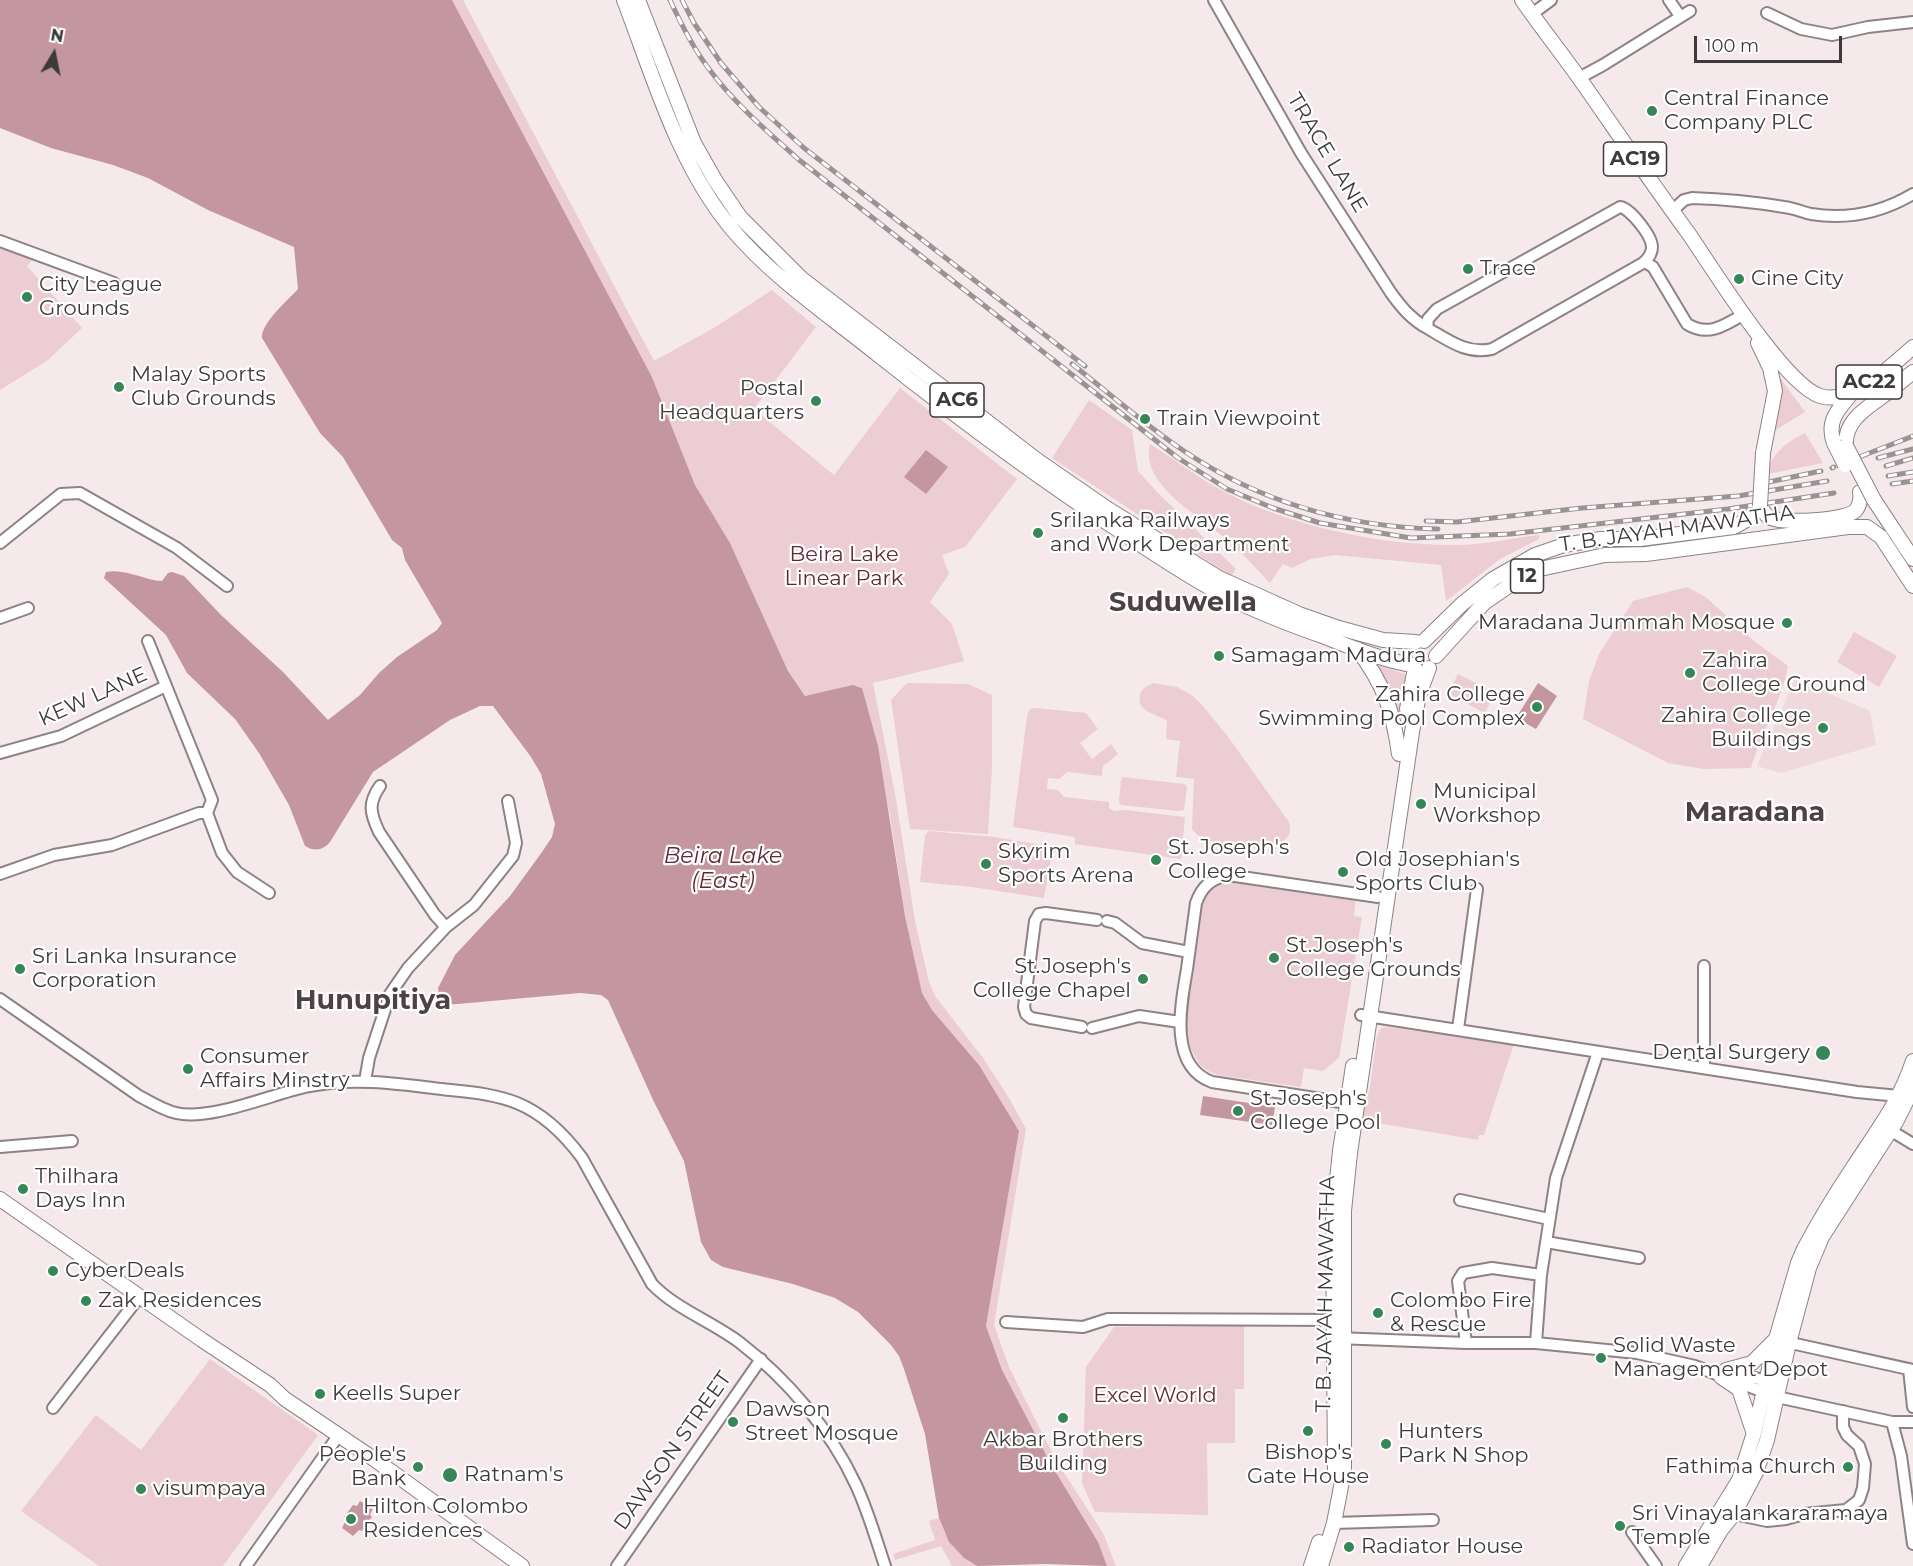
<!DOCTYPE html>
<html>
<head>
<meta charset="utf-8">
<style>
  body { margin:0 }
  #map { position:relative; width:1913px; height:1566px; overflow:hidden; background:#f6e9eb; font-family:Montserrat,sans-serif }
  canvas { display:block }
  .north { position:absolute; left:24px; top:24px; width:60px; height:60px; -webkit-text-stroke:4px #fff; paint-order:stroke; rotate:10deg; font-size:16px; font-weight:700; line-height:24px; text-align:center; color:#3e393a }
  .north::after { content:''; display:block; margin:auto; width:21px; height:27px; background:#3e393a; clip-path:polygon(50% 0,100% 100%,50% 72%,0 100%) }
  .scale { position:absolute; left:1694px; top:36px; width:148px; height:27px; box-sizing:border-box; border:3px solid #3e393a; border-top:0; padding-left:8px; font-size:18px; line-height:21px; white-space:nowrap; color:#3e393a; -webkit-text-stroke:4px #fff; paint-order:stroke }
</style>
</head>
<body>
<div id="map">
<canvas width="1913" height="1566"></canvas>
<div class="north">N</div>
<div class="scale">100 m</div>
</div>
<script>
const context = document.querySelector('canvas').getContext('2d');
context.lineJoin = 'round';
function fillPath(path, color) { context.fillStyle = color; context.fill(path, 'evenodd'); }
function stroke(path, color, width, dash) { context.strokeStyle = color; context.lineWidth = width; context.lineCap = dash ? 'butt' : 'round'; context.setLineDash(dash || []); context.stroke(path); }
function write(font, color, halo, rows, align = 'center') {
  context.font = font + ' Montserrat,sans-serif'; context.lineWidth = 4.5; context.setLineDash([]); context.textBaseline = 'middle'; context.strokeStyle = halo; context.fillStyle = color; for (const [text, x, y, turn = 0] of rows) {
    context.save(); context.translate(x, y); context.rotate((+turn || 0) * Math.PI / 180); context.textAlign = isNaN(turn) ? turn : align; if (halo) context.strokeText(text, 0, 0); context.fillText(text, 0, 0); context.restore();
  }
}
fillPath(new Path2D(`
  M 1795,679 L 1870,711 L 1876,745 L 1781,773 L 1757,766 Z`), '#efd9dd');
fillPath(new Path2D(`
  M 452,0 L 463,0 L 654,361 L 717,326 L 772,290 L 816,327 L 756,406 L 755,410 L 834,475 L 900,388 L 1017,479 L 965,547 L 942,555 L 949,574 L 930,602 L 952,624 L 964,661 L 873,683 L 896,799 L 915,921 L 929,982 L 935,996 L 983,1058 L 1009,1098 L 1026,1129 L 994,1325 L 1009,1367 L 1037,1423 L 1057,1462 L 1103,1533 L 1116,1566 L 1107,1566 L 1096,1539 L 1052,1466 L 1002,1370 L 986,1326 L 1019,1131 L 979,1065 L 932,1010 L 922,993 L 905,916 L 890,815 L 862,688 L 858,686 L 805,696 L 788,671 L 730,543 L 695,485 L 652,377 Z
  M 3,247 L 27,255 L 32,260 L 27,266 L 82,328 L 48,360 L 0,390 L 0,249 Z
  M 1776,372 L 1805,412 L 1774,431 L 1780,396 Z
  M 1089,400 L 1132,430 L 1138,471 L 1158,493 L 1236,569 L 1231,576 L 1052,458 Z
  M 1805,433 L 1823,463 L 1768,474 C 1770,454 1788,441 1805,433 Z
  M 1150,444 C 1174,459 1198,478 1223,491 C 1288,526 1383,546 1457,545 C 1484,545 1512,538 1539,535 L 1539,539 L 1500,559 L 1446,601 L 1441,565 L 1335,555 L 1311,559 L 1292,568 L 1283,564 L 1270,583 C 1257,570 1245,556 1231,543 C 1204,518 1139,486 1150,444 Z
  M 1687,587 L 1707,598 L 1754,641 L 1788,666 C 1781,702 1761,734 1751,768 L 1704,769 L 1668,763 L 1583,719 L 1589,681 L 1599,654 L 1633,601 Z
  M 1854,632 L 1897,656 L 1879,687 L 1837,662 Z
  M 1371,663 L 1408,675 L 1400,715 L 1398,714 L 1388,690 Z
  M 1458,674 L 1495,693 L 1485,713 L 1448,694 Z
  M 907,683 L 968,684 L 992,695 L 992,768 L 988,834 L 910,829 L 891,700 Z
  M 1154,683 L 1177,687 L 1193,696 L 1202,705 L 1226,734 L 1289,822 C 1300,859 1221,847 1203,838 C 1198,836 1195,833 1192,829 L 1194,779 L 1176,777 L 1180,741 L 1166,739 L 1167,721 C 1158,714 1136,712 1140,696 C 1141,688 1147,686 1154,683 Z
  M 1036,708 L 1086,713 L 1098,729 L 1080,743 L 1092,759 L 1111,744 L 1118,754 L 1103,766 L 1102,776 L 1067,772 L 1059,779 L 1048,778 L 1047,789 L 1058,790 L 1064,797 L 1109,802 L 1109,808 L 1114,811 L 1125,810 L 1185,817 L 1181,859 L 1075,844 L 1075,837 L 1013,827 L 1027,716 L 1030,709 Z
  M 1123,777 L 1185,784 L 1187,787 L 1184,810 L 1179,811 L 1121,805 L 1119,802 L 1121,780 Z
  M 928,831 L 995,837 L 1053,847 L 1044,898 L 972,887 L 920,882 L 925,836 Z
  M 1224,881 L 1356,897 L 1354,916 L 1362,917 L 1339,1058 L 1323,1071 L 1304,1068 L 1301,1087 L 1218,1075 L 1206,1070 L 1199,1064 L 1189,1045 L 1185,1029 L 1186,1000 L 1201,900 L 1207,892 Z
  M 1386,1027 L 1514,1044 L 1484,1135 L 1479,1135 L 1478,1140 L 1360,1120 L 1363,1093 L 1369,1093 L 1377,1036 L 1381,1028 Z
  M 1244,1326 L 1244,1389 L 1235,1389 L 1235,1443 L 1207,1443 L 1208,1515 L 1095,1512 L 1082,1483 L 1086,1367 L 1114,1327 Z
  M 210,1359 L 318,1435 L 223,1566 L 99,1566 L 21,1511 L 96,1415 L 141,1450 Z
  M 939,1518 C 946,1539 957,1556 977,1566 L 952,1566 L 941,1546 L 895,1560 L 893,1554 L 935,1540 L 929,1521 Z`), '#ebcdd3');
fillPath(new Path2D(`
  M 0,0 L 452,0 L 652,377 L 695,485 L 730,543 L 788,671 L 805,696 L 853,685 L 862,688 L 878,746 L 905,916 L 922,993 L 932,1010 L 979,1065 L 1019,1131 L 986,1326 L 1002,1370 L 1052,1466 L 1098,1542 L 1107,1566 L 1045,1564 L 977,1566 L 964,1558 L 949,1542 L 939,1518 L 925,1434 L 904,1369 L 899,1356 L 891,1345 L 858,1312 L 835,1298 L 793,1284 L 723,1267 L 711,1260 L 701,1242 L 684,1161 L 654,1102 L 608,1000 L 601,995 L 580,993 L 458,1004 C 446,1005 439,1001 438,988 L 455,955 L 510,896 L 542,852 L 552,837 L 555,824 L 541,774 L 531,757 L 493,706 L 480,706 L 450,720 L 373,772 L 330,842 C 323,850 315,852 305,846 L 289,805 L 259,753 L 235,719 L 187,673 L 166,635 L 104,578 L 106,572 C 126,568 143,580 162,581 L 168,573 L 172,572 L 184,576 L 221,615 L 283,672 L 328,720 L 360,695 L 379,673 L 397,657 L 437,630 L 442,623 L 405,560 L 402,548 L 392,540 L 343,457 L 320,433 L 262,338 C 261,323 288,300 298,289 L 294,247 L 208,210 L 148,178 L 113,165 L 51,148 L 0,128 Z
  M 926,450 L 948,467 L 926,494 L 904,477 Z
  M 1538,683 L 1557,696 L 1536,729 L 1516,718 Z
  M 1203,1096 L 1275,1107 L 1272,1125 L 1200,1115 Z
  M 360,1501 L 373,1508 L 370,1515 L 372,1517 L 362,1531 L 359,1530 L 353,1536 L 342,1528 L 346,1520 L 344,1517 L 353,1505 L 357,1506 Z`), '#c4969f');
const minor = new Path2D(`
  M 1214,0 L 1301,153 L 1391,293 C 1402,308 1411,319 1427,328
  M 1669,0 L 1680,16
  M 1767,13 L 1801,29 L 1832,35 L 1868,27 L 1913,22
  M 1532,14 L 1551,0
  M 1579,78 L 1603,65 L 1690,11
  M 1620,207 C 1630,208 1652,236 1652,247 C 1652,254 1648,259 1643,263 L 1492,349 C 1467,355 1448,340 1427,328 L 1428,319 L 1437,309 Z
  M 1672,211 L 1684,200 L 1692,198 C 1723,199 1754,202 1784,207 C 1794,208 1802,212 1811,214 C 1848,220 1881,213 1913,194
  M 0,241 L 114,283
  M 1645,262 L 1653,267 L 1687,324 C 1708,337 1724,326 1744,314
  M 0,543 L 61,494 L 80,493 L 177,548 L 227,586
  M 0,618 L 28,608
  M 148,641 L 212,800 L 207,813
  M 0,753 L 61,736 L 166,686
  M 380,786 C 368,803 370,813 379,832 L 435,915 L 446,927
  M 0,874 L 54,855 L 112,845 L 199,813 L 207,813 L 222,853 L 237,872 L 269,893
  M 1107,921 L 1115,923 L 1142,943 L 1189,952
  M 1704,966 L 1704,1068
  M 0,999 L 139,1096 C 151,1102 163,1110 176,1113 C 210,1121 270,1095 305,1087 C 350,1077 395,1083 441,1089 C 466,1092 492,1093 517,1103 C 544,1114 565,1135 582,1158 L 652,1284 C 676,1309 711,1321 739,1342 C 787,1379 830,1429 856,1485 C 868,1511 876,1539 885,1566
  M 1361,1015 L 1857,1092 L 1899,1096
  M 1082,1027 L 1031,1018 L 1026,1014 L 1024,1007 L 1035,921 L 1039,914 L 1046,913 L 1097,920
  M 1092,1028 L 1139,1016 L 1180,1022
  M 1458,1029 L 1477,889
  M 365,1081 L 369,1058 L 390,994 L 408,968 L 446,927 L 474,905 L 513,856 L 516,843 L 508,801
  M 1347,1103 L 1212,1082 C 1168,1066 1181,1004 1187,969 C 1190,947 1193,925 1196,903 C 1202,886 1211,879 1228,875 L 1378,897
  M 1885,1127 L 1913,1144
  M 0,1147 L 72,1141
  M 1460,1200 L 1549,1219
  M 1546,1242 L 1639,1258
  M 1006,1322 L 1083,1327 L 1108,1319 L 1116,1319 L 1341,1320
  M 1337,1338 L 1466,1343 L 1536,1343 L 1637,1353 L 1695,1366 L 1777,1397 L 1892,1422 L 1913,1422
  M 1782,1341 L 1913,1370
  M 1466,1343 L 1458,1281 L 1463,1273 L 1492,1268 L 1541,1275
  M 1536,1343 L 1541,1275 L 1556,1178 L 1598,1052
  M 1909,1369 L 1913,1407
  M 1725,1370 L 1774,1383
  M 53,1408 L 140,1296
  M 1892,1422 L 1901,1456 L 1913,1544
  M 1734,1514 L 1767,1521 L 1786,1519 L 1804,1514 L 1846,1510 L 1859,1500 L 1863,1488 L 1865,1464 L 1859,1446 L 1847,1435 L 1843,1427 L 1843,1411
  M 1334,1523 L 1433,1520
  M 1632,1532 L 1656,1566
  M 246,1566 L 338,1436
  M 617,1566 L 761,1359`);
const major = new Path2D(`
  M 624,0 C 653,76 678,164 731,228 C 772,277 827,314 877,354 C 959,419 1042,481 1129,537 C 1158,556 1186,575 1216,591 C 1251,610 1288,624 1325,637 C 1353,648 1382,660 1412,665
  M 638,0 L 694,143 L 715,180 L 740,217 L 801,278 L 1037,460 L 1108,509 L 1219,578 L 1299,614 L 1339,628 L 1383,640 L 1416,642
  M 1522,0 C 1542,29 1564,56 1584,85 C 1619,135 1653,185 1689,234 C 1713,269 1784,384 1820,396 C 1851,406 1891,366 1913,347
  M 1758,343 L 1770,368 L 1775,391 L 1763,453
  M 1834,443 C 1826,422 1838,409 1852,393
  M 1846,446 C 1844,419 1869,407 1887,393 C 1896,386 1904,379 1913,372
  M 1874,500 L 1913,559
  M 1424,641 L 1462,604 L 1493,579 L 1535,555 L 1564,545 L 1601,539 L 1640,539 L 1734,527 L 1748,519 L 1760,506 C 1763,510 1765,515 1769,517 C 1781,524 1847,521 1856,510 C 1860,505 1861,497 1860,492
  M 1357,649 C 1384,684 1393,711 1399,754
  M 1436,656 L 1484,603 L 1513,583 L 1540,569 L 1605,555 L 1646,554 L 1848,527 L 1867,527 L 1881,537 L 1913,586
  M 1407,709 L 1415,668
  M 0,1199 L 202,1340 L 270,1385 L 285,1399 L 374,1459 L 522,1566
  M 1726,1370 L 1752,1363 L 1776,1339
  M 1721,1377 L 1739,1389 L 1753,1431
  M 1335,1471 L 1333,1218 L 1340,1151 L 1353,1066
  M 1311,1566 L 1319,1542
  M 1321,1566 L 1334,1523 L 1344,1471 L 1344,1211 L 1350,1153 L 1412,732 L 1419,695 L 1429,668
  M 1686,1566 L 1739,1480 L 1754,1433 L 1776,1339 L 1798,1263 L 1804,1249 C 1819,1221 1836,1193 1854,1166 C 1876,1132 1900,1101 1913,1061
  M 1700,1566 L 1721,1530 L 1734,1514 L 1756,1472 L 1767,1440 L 1789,1343 L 1809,1268 L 1822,1237 L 1896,1122 L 1913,1088`);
stroke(minor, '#8e8284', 14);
stroke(major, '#8e8284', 16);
stroke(minor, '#fff', 10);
stroke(major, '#fff', 14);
const rail = new Path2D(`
  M 670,0 C 681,24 693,48 709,69 C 734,103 767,131 798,159 L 1178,458 L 1227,489 L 1273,508 L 1320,523 L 1411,538 L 1510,534 L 1728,509 L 1834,493
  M 682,0 L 694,23 L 721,63 L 759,107 L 804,148 L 1085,366
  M 1072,364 C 1109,393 1145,425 1184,451 C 1260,502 1347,527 1438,529
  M 1878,458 L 1913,449
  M 1844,463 L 1913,436
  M 1886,466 L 1913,458
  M 1832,468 L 1834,467
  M 1888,476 L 1913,472
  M 1764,483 L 1821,471
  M 1892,484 L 1913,481
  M 1426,521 L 1457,522 L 1582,508 L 1738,496 L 1827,481`);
stroke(rail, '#9b9294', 5);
stroke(rail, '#fff', 3, [9]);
const majorBridge = new Path2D(`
  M 1834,443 L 1845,465
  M 1846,446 L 1874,500
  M 1760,506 L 1763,453`);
stroke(majorBridge, '#8e8284', 16, []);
stroke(majorBridge, '#fff', 14);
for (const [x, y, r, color] of [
  [1652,111,6,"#368657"],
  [1468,269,6,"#368657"],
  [1739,279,6,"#368657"],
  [27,297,6,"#368657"],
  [119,387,6,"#368657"],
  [816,401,6,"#368657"],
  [1145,419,6,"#368657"],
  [1038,533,6,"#368657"],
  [1787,623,6,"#368657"],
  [1219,656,6,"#368657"],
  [1690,673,6,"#368657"],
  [1537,707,6,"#368657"],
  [1823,728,6,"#368657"],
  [1421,804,6,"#368657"],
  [1156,860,6,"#368657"],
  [986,864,6,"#368657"],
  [1343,872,6,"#368657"],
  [1274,958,6,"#368657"],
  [20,969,6,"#368657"],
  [1143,979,6,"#368657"],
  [1823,1053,8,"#368657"],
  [188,1069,6,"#368657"],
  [1238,1111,6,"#368657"],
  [23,1189,6,"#368657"],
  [53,1271,6,"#368657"],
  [86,1301,6,"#368657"],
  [1378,1313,6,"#368657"],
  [1601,1358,6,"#368657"],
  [320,1394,6,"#368657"],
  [1063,1418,6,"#368657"],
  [733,1422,6,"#368657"],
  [1308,1431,6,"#368657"],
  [1386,1444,6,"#368657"],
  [418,1467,6,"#368657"],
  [1848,1467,6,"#368657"],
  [450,1475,8,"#368657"],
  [141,1489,6,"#368657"],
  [351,1519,6,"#368657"],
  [1620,1526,6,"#368657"],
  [1349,1547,6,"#368657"]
]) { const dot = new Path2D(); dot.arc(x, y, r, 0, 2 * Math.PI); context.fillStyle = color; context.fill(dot); stroke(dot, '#fff', 2); }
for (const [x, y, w] of [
  [1635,159,63],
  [1869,382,66],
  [957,400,54],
  [1527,576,33]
]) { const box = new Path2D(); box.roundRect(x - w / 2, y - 17, w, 34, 4.5); context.fillStyle = '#fff'; context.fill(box); stroke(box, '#3e393a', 1.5); }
write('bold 20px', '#3e393a', null, [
  ["AC19",1635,159],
  ["AC22",1869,382],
  ["AC6",957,400],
  ["12",1527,576]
]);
write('21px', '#3e393a', '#fff', [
  ["Central Finance",1664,99],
  ["Company PLC",1664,123],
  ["Trace",1480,269],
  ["Cine City",1751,279],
  ["City League",39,285],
  ["Grounds",39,309],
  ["Malay Sports",131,375],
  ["Club Grounds",131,399],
  ["Postal",804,389,"right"],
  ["Headquarters",804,413,"right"],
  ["Train Viewpoint",1157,419],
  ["Srilanka Railways",1050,521],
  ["and Work Department",1050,545],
  ["Maradana Jummah Mosque",1775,623,"right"],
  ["Samagam Madura",1231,656],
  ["Zahira",1702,661],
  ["College Ground",1702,685],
  ["Zahira College",1525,695,"right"],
  ["Swimming Pool Complex",1525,719,"right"],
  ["Zahira College",1811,716,"right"],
  ["Buildings",1811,740,"right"],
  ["Municipal",1433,792],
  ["Workshop",1433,816],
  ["St. Joseph's",1168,848],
  ["College",1168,872],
  ["Skyrim",998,852],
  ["Sports Arena",998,876],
  ["Old Josephian's",1355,860],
  ["Sports Club",1355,884],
  ["St.Joseph's",1286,946],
  ["College Grounds",1286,970],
  ["Sri Lanka Insurance",32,957],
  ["Corporation",32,981],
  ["St.Joseph's",1131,967,"right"],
  ["College Chapel",1131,991,"right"],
  ["Dental Surgery",1810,1053,"right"],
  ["Consumer",200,1057],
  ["Affairs Minstry",200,1081],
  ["St.Joseph's",1250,1099],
  ["College Pool",1250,1123],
  ["Thilhara",35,1177],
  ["Days Inn",35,1201],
  ["CyberDeals",65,1271],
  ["Zak Residences",98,1301],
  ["Colombo Fire",1390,1301],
  ["& Rescue",1390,1325],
  ["Solid Waste",1613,1346],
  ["Management Depot",1613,1370],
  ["Keells Super",332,1394],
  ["Dawson",745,1410],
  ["Street Mosque",745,1434],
  ["Hunters",1398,1432],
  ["Park N Shop",1398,1456],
  ["Akbar Brothers",1063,1440,"center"],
  ["Building",1063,1464,"center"],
  ["Bishop's",1308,1453,"center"],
  ["Gate House",1308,1477,"center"],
  ["People's",406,1455,"right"],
  ["Bank",406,1479,"right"],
  ["Fathima Church",1836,1467,"right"],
  ["Ratnam's",464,1475],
  ["visumpaya",153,1489],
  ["Hilton Colombo",363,1507],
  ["Residences",363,1531],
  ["Sri Vinayalankararamaya",1632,1514],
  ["Temple",1632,1538],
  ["Radiator House",1361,1547]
], 'left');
write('21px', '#3e393a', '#fff', [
  ["TRACE LANE",1327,153,59],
  ["T. B. JAYAH MAWATHA",1677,529,-8],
  ["KEW LANE",93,697,-24],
  ["T. B. JAYAH MAWATHA",1326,1294,-89],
  ["DAWSON STREET",673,1451,-55]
]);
write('21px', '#622737', '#fff', [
  ["Beira Lake",844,555],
  ["Linear Park",844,579],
  ["Excel World",1155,1396]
]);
write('italic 22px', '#612737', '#fff', [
  ["Beira Lake",723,857],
  ["(East)",723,882]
]);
write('bold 27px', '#4c4244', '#fff', [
  ["Suduwella",1183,603],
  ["Maradana",1755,813],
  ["Hunupitiya",373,1001]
]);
</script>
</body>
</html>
